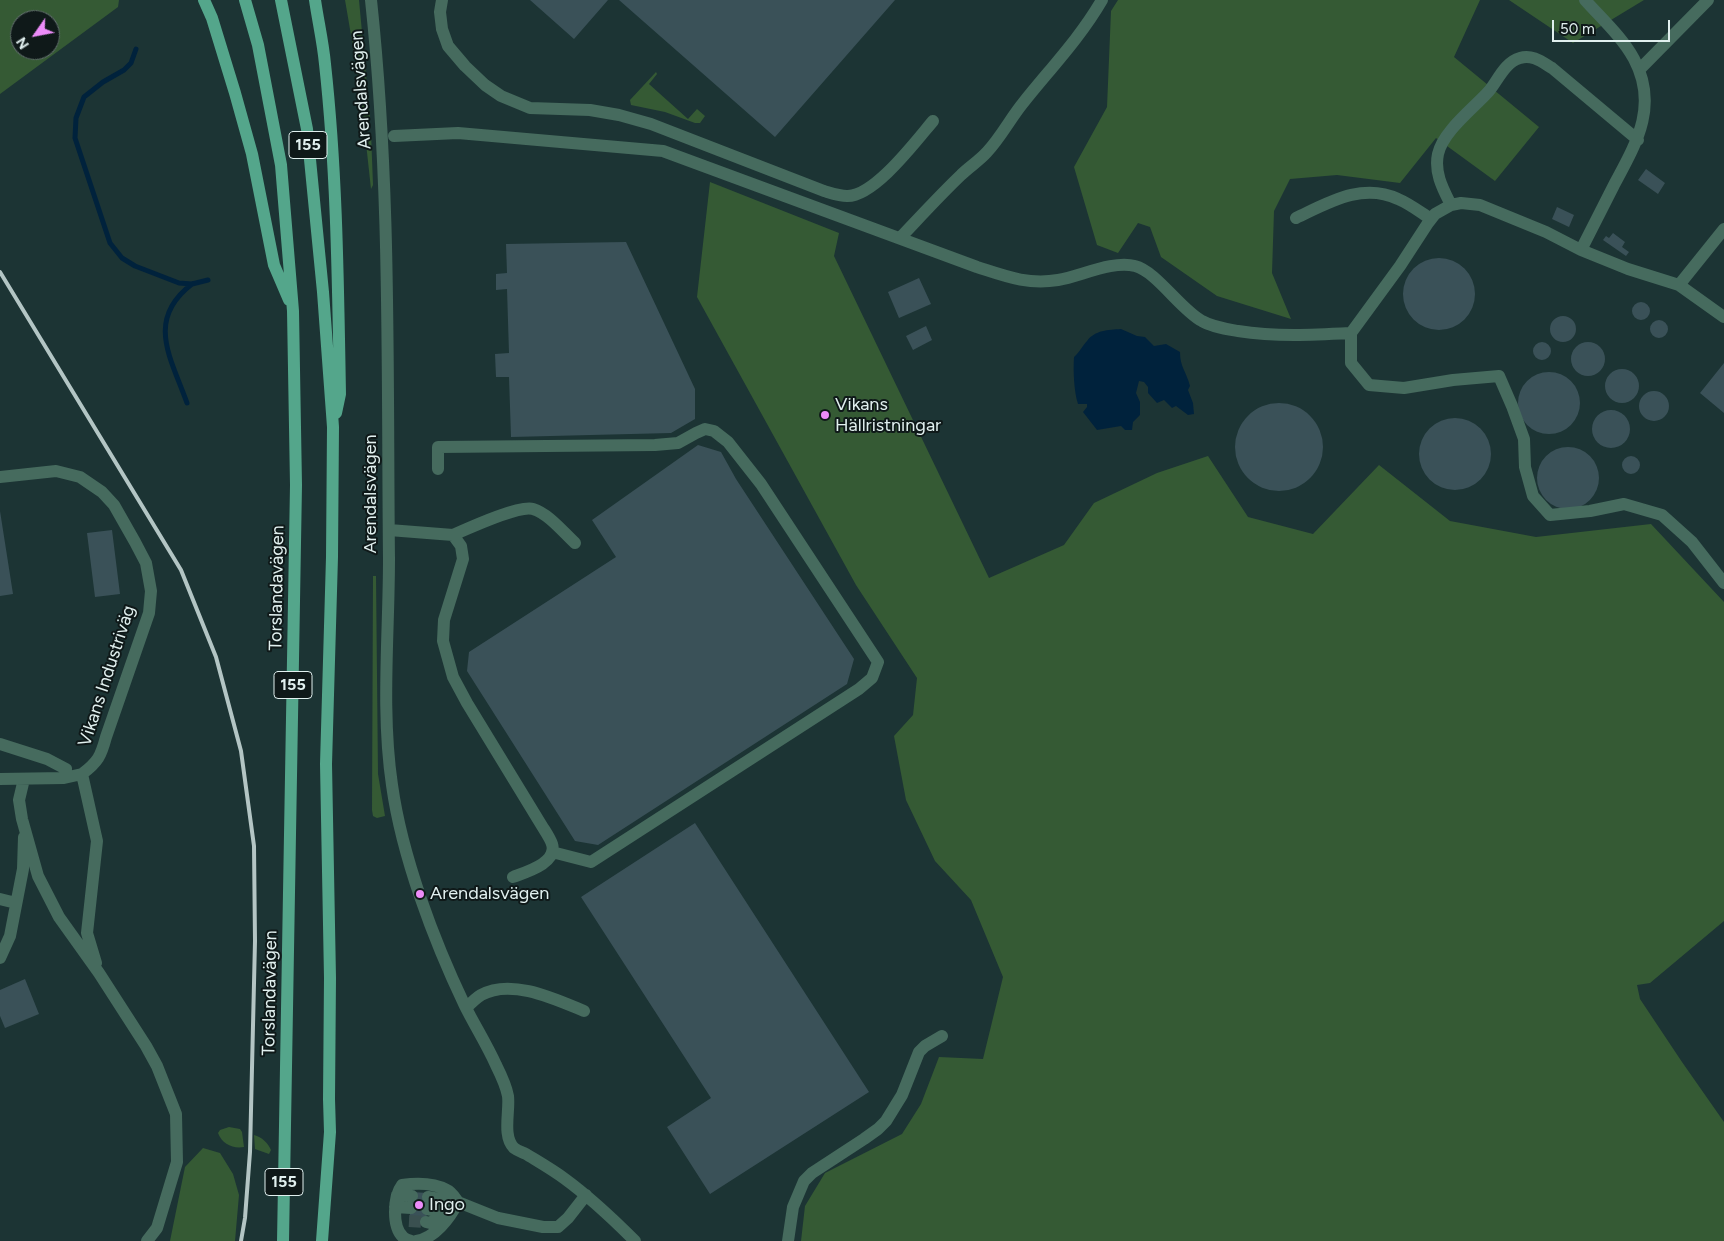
<!DOCTYPE html>
<html>
<head>
<meta charset="utf-8">
<style>
  body { margin:0 }
  #map { position:relative; width:1724px; height:1241px; overflow:hidden; background:#1c3434; font-family:Figtree,sans-serif }
  canvas { display:block }
  .north { position:absolute; left:10px; top:10px; width:50px; height:50px; box-sizing:border-box; background:#0f1919; border:1px solid #636f6f; border-radius:50%; rotate:237deg; font-size:14px; font-weight:700; line-height:20px; text-align:center; color:#e1f0ef }
  .north::after { content:''; display:block; margin:auto; width:18px; height:22px; background:#ed8cf9; clip-path:polygon(50% 0,100% 100%,50% 72%,0 100%) }
  .scale { position:absolute; left:1552px; top:20px; width:118px; height:22px; box-sizing:border-box; border:2px solid #e1f0ef; border-top:0; padding-left:6px; font-size:15px; line-height:18px; white-space:nowrap; color:#e1f0ef; -webkit-text-stroke:4px #0f1919; paint-order:stroke }
</style>
</head>
<body>
<div id="map">
<canvas width="1724" height="1241"></canvas>
<div class="north">N</div>
<div class="scale">50 m</div>
</div>
<script>
const context = document.querySelector('canvas').getContext('2d');
context.lineJoin = 'round';
function fillPath(path, color) { context.fillStyle = color; context.fill(path, 'evenodd'); }
function stroke(path, color, width, dash) { context.strokeStyle = color; context.lineWidth = width; context.lineCap = dash ? 'butt' : 'round'; context.setLineDash(dash || []); context.stroke(path); }
function write(font, color, halo, rows, align = 'center') {
  context.font = font + ' Figtree,sans-serif'; context.lineWidth = 4; context.setLineDash([]); context.textBaseline = 'middle'; context.strokeStyle = halo; context.fillStyle = color; for (const [text, x, y, turn = 0] of rows) {
    context.save(); context.translate(x, y); context.rotate((+turn || 0) * Math.PI / 180); context.textAlign = isNaN(turn) ? turn : align; if (halo) context.strokeText(text, 0, 0); context.fillText(text, 0, 0); context.restore();
  }
}
fillPath(new Path2D(`
  M 0,0 L 119,0 L 118,7 L 0,94 ZM 20,20 L 50,20 L 50,50 L 20,50 Z
  M 345,0 L 359,0 L 370,118 L 364,120 L 357,70 Z
  M 1118,0 L 1480,0 L 1454,57 L 1539,127 L 1495,181 L 1436,138 L 1400,183 L 1337,175 L 1290,179 L 1274,211 L 1272,273 L 1291,319 L 1217,296 L 1161,257 L 1150,227 L 1138,223 L 1118,253 L 1097,245 L 1074,167 L 1107,107 L 1111,11 Z
  M 1509,0 L 1644,0 L 1573,43 Z
  M 656,72 L 657,74 L 649,84 L 688,119 L 697,109 L 705,116 L 700,123 L 695,123 L 665,112 L 631,105 L 630,100 Z
  M 371,133 L 373,185 L 371,189 L 365,134 Z
  M 710,182 L 839,233 L 834,256 L 989,578 L 1064,545 L 1094,503 L 1157,473 L 1208,456 L 1248,517 L 1313,534 L 1379,465 L 1450,521 L 1536,537 L 1651,524 L 1724,602 L 1724,921 L 1650,983 L 1637,985 L 1640,999 L 1682,1062 L 1724,1122 L 1724,1241 L 801,1241 L 805,1206 L 825,1173 L 902,1134 L 921,1104 L 939,1057 L 983,1059 L 1003,977 L 971,900 L 935,861 L 906,800 L 894,736 L 913,715 L 917,678 L 856,585 L 697,297 Z
  M 373,576 L 376,576 L 378,774 L 385,816 L 377,818 L 373,816 L 372,810 Z
  M 229,1127 L 240,1129 L 242,1132 L 244,1147 C 233,1149 222,1144 218,1133 L 220,1130 Z
  M 254,1135 C 262,1137 268,1143 271,1150 L 269,1154 L 255,1149 Z
  M 203,1148 L 220,1153 L 233,1174 L 239,1195 L 235,1241 L 170,1241 L 185,1167 Z`), '#355a34');
fillPath(new Path2D(`
  M 1121,329 L 1137,336 L 1145,337 L 1154,346 L 1166,344 L 1180,352 C 1180,367 1186,371 1190,386 L 1188,390 L 1193,403 L 1194,414 L 1188,415 L 1176,406 L 1172,408 L 1164,400 L 1157,403 L 1148,393 L 1148,387 L 1144,382 L 1139,381 L 1136,393 L 1140,402 L 1140,415 L 1133,422 L 1132,430 L 1125,430 L 1121,426 L 1097,430 L 1083,412 L 1087,407 L 1087,404 L 1078,404 C 1074,392 1073,370 1074,357 C 1080,352 1082,346 1087,341 C 1095,330 1108,330 1121,329 Z`), '#00223c');
stroke(new Path2D(`
  M 136,49 L 131,63 L 124,70 L 103,82 L 84,97 L 76,118 L 75,138 L 110,243 L 122,258 L 135,266 L 179,283 L 192,284 L 208,280
  M 187,403 C 171,358 145,320 192,284`), '#00223c', 5);
fillPath(new Path2D(`
  M 530,0 L 608,0 L 574,39 Z
  M 619,0 L 895,0 L 775,137 Z
  M 1646,169 L 1665,183 L 1658,194 L 1638,180 Z
  M 1557,207 L 1574,215 L 1569,227 L 1552,219 Z
  M 1613,233 L 1625,242 L 1622,247 L 1629,252 L 1626,256 L 1603,240 L 1606,236 L 1609,238 Z
  M 626,242 L 695,389 L 695,419 L 671,433 L 511,437 L 509,377 L 496,377 L 495,354 L 509,353 L 507,289 L 496,290 L 496,274 L 507,273 L 506,244 Z
  M1403 294a36 36 0 1 1 72 0a36 36 0 1 1-72 0Z
  M 919,278 L 931,304 L 899,318 L 888,292 Z
  M1632 311a9 9 0 1 1 18 0a9 9 0 1 1-18 0Z
  M1550 329a13 13 0 1 1 26 0a13 13 0 1 1-26 0Z
  M1650 329a9 9 0 1 1 18 0a9 9 0 1 1-18 0Z
  M 926,326 L 932,340 L 913,350 L 906,336 Z
  M1533 351a9 9 0 1 1 18 0a9 9 0 1 1-18 0Z
  M1571 359a17 17 0 1 1 34 0a17 17 0 1 1-34 0Z
  M 1724,363 L 1724,413 L 1700,393 Z
  M1605 386a17 17 0 1 1 34 0a17 17 0 1 1-34 0Z
  M1518 403a31 31 0 1 1 62 0a31 31 0 1 1-62 0Z
  M1639 406a15 15 0 1 1 30 0a15 15 0 1 1-30 0Z
  M1235 447a44 44 0 1 1 88 0a44 44 0 1 1-88 0Z
  M1592 429a19 19 0 1 1 38 0a19 19 0 1 1-38 0Z
  M1419 454a36 36 0 1 1 72 0a36 36 0 1 1-72 0Z
  M 698,445 L 721,452 L 736,479 L 854,659 L 847,684 L 598,845 L 575,841 L 467,671 L 469,652 L 616,557 L 592,520 Z
  M1537 478a31 31 0 1 1 62 0a31 31 0 1 1-62 0Z
  M1622 465a9 9 0 1 1 18 0a9 9 0 1 1-18 0Z
  M 0,511 L 13,594 L 0,596 Z
  M 112,530 L 120,594 L 95,597 L 87,533 Z
  M 695,823 L 869,1092 L 710,1194 L 667,1127 L 711,1098 L 581,897 Z
  M 25,979 L 39,1014 L 5,1028 L 0,1016 L 0,990 Z
  M 412,1192 L 428,1193 L 426,1226 L 409,1224 Z`), '#3a5158');
stroke(new Path2D(`
  M 409,1221 L 426,1222`), '#3a5050', 12, [12, 6]);
stroke(new Path2D(`
  M 371,0 C 391,186 387,373 389,559 C 389,634 381,711 392,785 C 402,857 434,941 465,1006 C 475,1026 487,1045 496,1065 C 501,1075 506,1085 508,1096 C 510,1111 502,1136 514,1148 C 518,1151 522,1152 526,1154 C 539,1162 553,1170 565,1179 C 591,1198 613,1219 635,1241
  M 442,0 L 440,12 L 442,29 L 448,46 L 465,66 L 485,85 L 501,96 L 530,108 L 590,110 L 619,115 L 651,124 L 824,191 C 831,193 840,196 847,196 C 874,197 916,141 933,121
  M 1639,70 L 1708,0
  M 394,136 L 458,133 L 663,151 L 977,267 C 1005,276 1027,285 1058,280 C 1081,276 1113,260 1135,266 C 1156,271 1181,310 1202,321 C 1212,327 1226,329 1238,331 C 1276,337 1313,335 1351,333
  M 1451,205 C 1443,189 1434,173 1438,154 C 1443,131 1474,108 1489,91 C 1498,80 1505,62 1520,58 C 1532,54 1542,62 1552,68 L 1638,140
  M 1296,218 C 1328,203 1362,182 1398,199 C 1410,204 1420,212 1431,219
  M 1724,229 L 1679,285 L 1628,269 L 1581,250 L 1546,232 L 1480,205 L 1461,203 L 1451,205 L 1435,214 L 1428,223 L 1400,266 L 1351,333 L 1351,363 L 1369,385 L 1404,388 L 1453,380 L 1499,376 L 1512,406 L 1524,439 L 1525,467 L 1533,496 L 1550,515 L 1590,511 L 1624,504 L 1662,515 L 1692,542 L 1724,583
  M 900,238 C 920,217 940,195 961,175 C 969,167 979,161 987,152 C 1001,137 1010,119 1023,103 C 1050,69 1080,38 1102,0
  M 1581,250 C 1592,228 1603,207 1614,185 C 1636,144 1659,106 1634,59 C 1622,37 1602,19 1585,0
  M 1679,285 L 1724,317
  M 438,469 L 438,447 L 655,445 L 678,443 L 696,433 L 705,429 L 714,431 L 728,442 L 761,484 L 878,662 L 872,678 L 859,689 L 591,862 L 552,852
  M 0,477 L 56,471 L 80,477 L 102,492 L 114,505 L 135,542 L 146,563 L 151,591 L 149,613 L 106,737 C 101,756 98,762 82,774
  M 389,530 L 453,535 L 461,546 L 463,559 L 444,620 L 443,641 L 453,677 L 467,703 L 542,826 C 545,831 550,838 552,844 C 558,863 526,872 513,877
  M 453,535 C 469,528 519,505 533,509 C 549,514 563,532 575,543
  M 0,744 L 47,759 L 66,769 L 64,778
  M 0,779 L 64,778 L 82,774 L 97,841 L 87,933 L 96,963
  M 24,779 L 19,800 L 22,819 L 38,876 L 59,917 L 99,973 L 146,1046 L 157,1066 L 176,1114 L 177,1162 L 157,1228 L 147,1241
  M 0,899 L 16,903
  M 0,958 L 10,936 L 23,869 L 24,837
  M 466,1008 C 470,1004 476,998 481,995 C 511,978 555,999 584,1011
  M 397,1195 L 412,1196
  M 428,1197 L 456,1202
  M 395,1207 L 411,1208
  M 427,1209 L 432,1210 L 458,1202 L 498,1218 L 543,1227 L 558,1227 L 568,1218 L 586,1195
  M 426,1222 L 430,1223 L 448,1210
  M 411,1241 C 408,1240 405,1239 403,1237 C 392,1227 393,1197 402,1185 C 416,1183 434,1183 447,1190 C 452,1192 455,1198 458,1202
  M 416,1241 C 434,1239 450,1218 458,1202
  M 788,1241 L 793,1207 L 804,1181 L 812,1173 L 864,1139 L 878,1129 L 886,1121 L 902,1095 L 919,1052 L 925,1046 L 942,1036`), '#466b5e', 12);
stroke(new Path2D(`
  M 204,0 L 212,18 L 235,93 L 252,154 L 274,265 L 289,300
  M 245,0 L 258,45 L 281,165 L 293,311 L 296,485 L 283,1241
  M 281,0 L 307,129 L 323,292 L 333,427 L 332,557 L 326,764 L 330,978 L 329,1099 L 330,1132 L 322,1241
  M 315,0 C 318,21 323,42 325,64 C 337,173 338,284 340,394 L 336,413`), '#54a68b', 12);
stroke(new Path2D(`
  M 0,272 L 181,570 L 216,657 L 241,751 L 254,846 L 255,941 L 250,1152 L 245,1218 L 241,1241`), '#b3c5c4', 4);
for (const [x, y, r, color] of [
  [825,415,5,"#ed8cf9"],
  [420,894,5,"#ed8cf9"],
  [419,1205,5,"#ed8cf9"]
]) { const dot = new Path2D(); dot.arc(x, y, r, 0, 2 * Math.PI); context.fillStyle = color; context.fill(dot); stroke(dot, '#0f1919', 2); }
for (const [x, y, w] of [
  [308,145,38],
  [293,685,38],
  [284,1182,38]
]) { const box = new Path2D(); box.roundRect(x - w / 2, y - 13.5, w, 27, 4); context.fillStyle = '#0f1919'; context.fill(box); stroke(box, '#e1f0ef', 1); }
write('bold 16px', '#e1f0ef', null, [
  ["155",308,145],
  ["155",293,685],
  ["155",284,1182]
]);
write('18px', '#e1f0ef', '#0f1919', [
  ["Arendalsvägen",361,90,-94],
  ["Arendalsvägen",371,494,-90],
  ["Torslandavägen",277,588,-89],
  ["Vikans Industriväg",107,676,-72],
  ["Torslandavägen",270,993,-89]
]);
write('18px', '#e1f0ef', '#0f1919', [
  ["Vikans",835,405],
  ["Hällristningar",835,426],
  ["Arendalsvägen",430,894],
  ["Ingo",429,1205]
], 'left');
</script>
</body>
</html>
